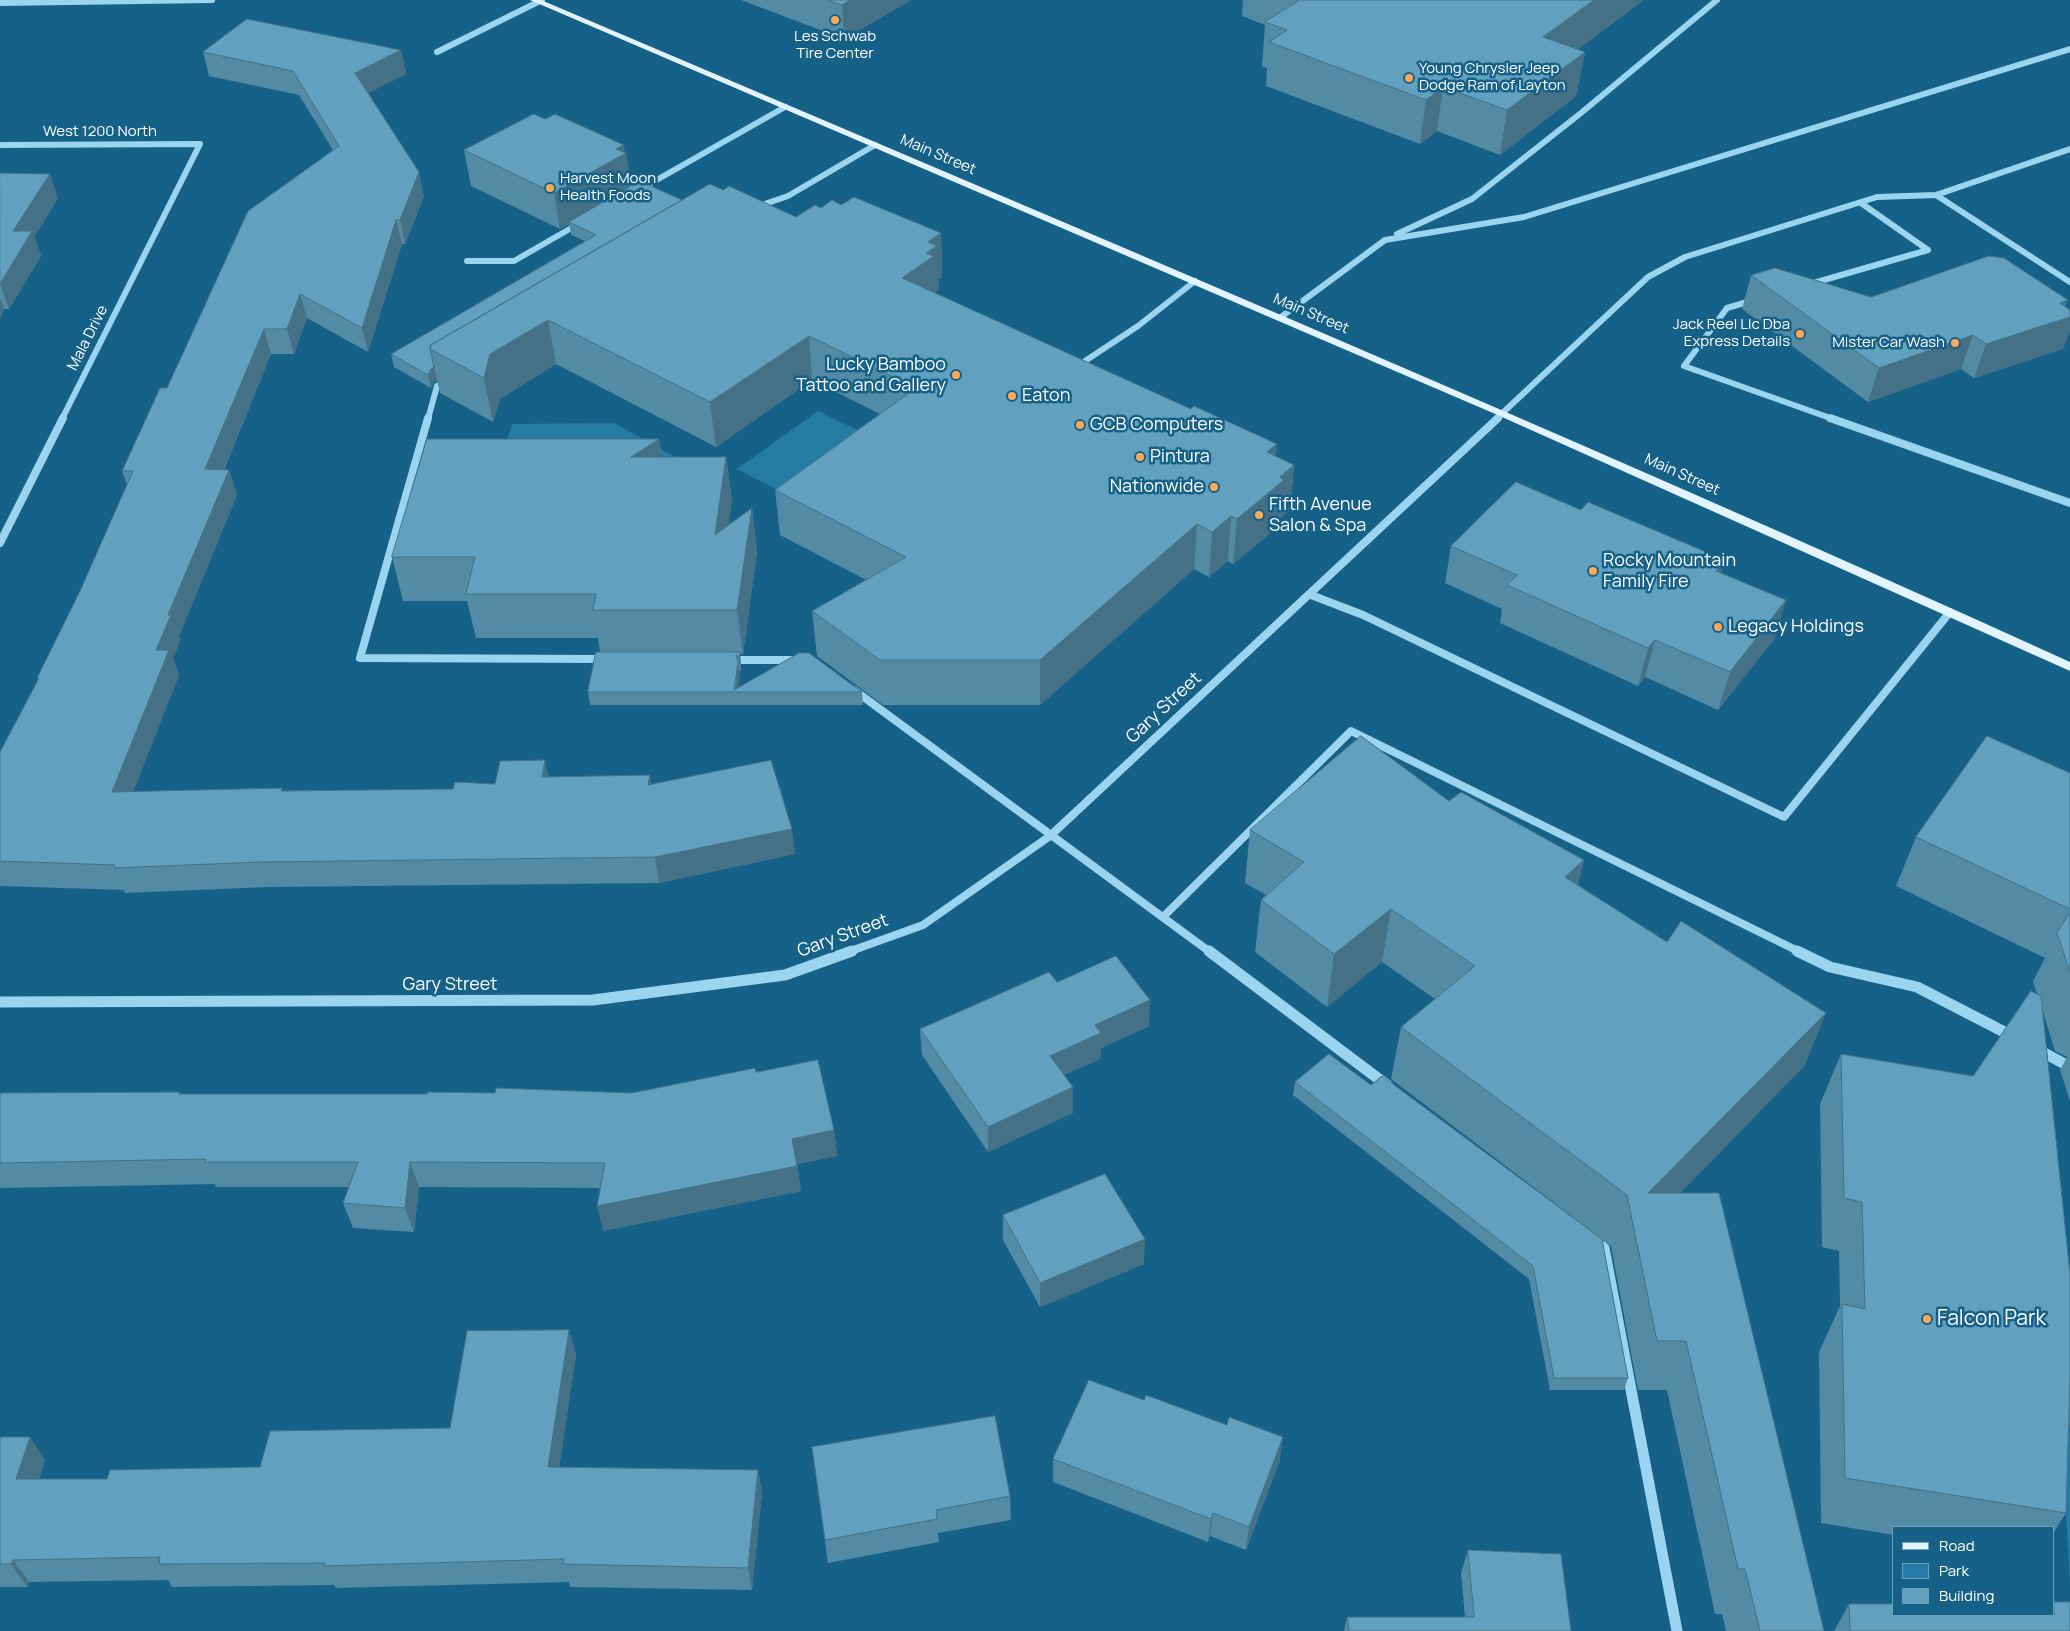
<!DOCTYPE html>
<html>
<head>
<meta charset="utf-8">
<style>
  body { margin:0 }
  #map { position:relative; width:2070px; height:1631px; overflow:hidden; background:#156187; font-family:Manrope,sans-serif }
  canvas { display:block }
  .legend { position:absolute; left:1892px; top:1526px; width:162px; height:90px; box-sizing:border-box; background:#156187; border:1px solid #73a0b7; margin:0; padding:6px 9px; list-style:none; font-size:15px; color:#fff }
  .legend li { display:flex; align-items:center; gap:10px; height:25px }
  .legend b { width:25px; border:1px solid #73a0b7 }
</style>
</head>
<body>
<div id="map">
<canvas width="2070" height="1631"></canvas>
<ul class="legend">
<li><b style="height:6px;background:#e2f4ff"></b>Road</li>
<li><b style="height:14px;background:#247ca5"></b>Park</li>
<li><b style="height:14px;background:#61a1bf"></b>Building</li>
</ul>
</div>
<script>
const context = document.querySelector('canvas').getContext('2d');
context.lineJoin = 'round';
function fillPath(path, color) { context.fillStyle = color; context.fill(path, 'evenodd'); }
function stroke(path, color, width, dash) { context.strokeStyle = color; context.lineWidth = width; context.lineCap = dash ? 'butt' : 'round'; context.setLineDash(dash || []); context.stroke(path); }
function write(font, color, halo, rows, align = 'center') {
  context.font = font + ' Manrope,sans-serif'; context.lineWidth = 5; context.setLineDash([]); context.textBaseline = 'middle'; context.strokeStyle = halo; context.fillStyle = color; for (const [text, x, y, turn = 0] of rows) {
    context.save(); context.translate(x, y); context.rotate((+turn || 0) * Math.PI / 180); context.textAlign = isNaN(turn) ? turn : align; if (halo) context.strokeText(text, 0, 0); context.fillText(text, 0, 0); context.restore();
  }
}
fillPath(new Path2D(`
  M 818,411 L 874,438 L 793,498 L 737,469 Z
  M 614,423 L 712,477 L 497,472 L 512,424 Z
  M 2061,1424 L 2070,1426 L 2070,1586 Z`), '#247ca5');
stroke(new Path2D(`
  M 0,3 L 212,0
  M 437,52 L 542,0
  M 0,145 L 200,144 L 62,419
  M 639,190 L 785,107
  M 1936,195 L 2070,282
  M 756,207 L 788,196 L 875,145
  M 1397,234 L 1472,199 L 1581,113 L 1717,0
  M 467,261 L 514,261 L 580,223
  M 1810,284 L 1928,250 L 1861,203
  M 1754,300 L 1727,308 L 1684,366 L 1833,419
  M 1281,317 L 1385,240 L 1524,217 L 2070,49
  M 1085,361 L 1138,326 L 1195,281
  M 428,419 L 437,386 L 449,379
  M 1496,419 L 1648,277 L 1685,257 L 1877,197 L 1936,195 L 2070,149`), '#9ad4ee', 6);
stroke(new Path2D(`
  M 428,418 L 360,658 L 606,659
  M 1830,418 L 2070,503
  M 0,543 L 63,418
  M 1311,595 L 1363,615 L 1784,817 L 1950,612
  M 729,660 L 798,660
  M 854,690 L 1210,952
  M 1163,917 L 1351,731 L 1800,952
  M 848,952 L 923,925 L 1050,836 L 1498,418`), '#9ad4ee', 8);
stroke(new Path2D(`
  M 1209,951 L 1388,1086
  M 1797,951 L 1830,967 L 1917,987 L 2014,1037
  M 0,1002 L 593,1000 L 785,975 L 852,951
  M 2037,1049 L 2070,1067
  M 1594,1241 L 1604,1248 L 1677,1631`), '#9ad4ee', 11);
fillPath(new Path2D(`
  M 530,0 L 541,0 C 1052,218 1565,432 2070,662 L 2070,671 L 1493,413 Z`), '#e2f4ff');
fillPath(new Path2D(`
  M 741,0 L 911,0 L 844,39 Z
  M 1243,0 L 1642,0 L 1641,2 L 1578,49 L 1585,52 L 1576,96 L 1500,155 L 1437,131 L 1420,144 L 1266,86 L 1267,68 L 1262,66 L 1265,25 L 1242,16 Z
  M 401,50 L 406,74 L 368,93 L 424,196 L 405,244 L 402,244 L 368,352 L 307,318 L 294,354 L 271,354 L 224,470 L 229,470 L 237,495 L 179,636 L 180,641 L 173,659 L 179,675 L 133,792 L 282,788 L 283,791 L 453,789 L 495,784 L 545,760 L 548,777 L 652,784 L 795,854 L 659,883 L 270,887 L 125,893 L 124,890 L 0,886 L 0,752 L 38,680 L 37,678 L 80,591 L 127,485 L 122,471 L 167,388 L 333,150 L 299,95 L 209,76 L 203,52 Z
  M 464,150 L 625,153 L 626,153 L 631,187 L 682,200 L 723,190 L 796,217 L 821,208 L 841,205 L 941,233 L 942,277 L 938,279 L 939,289 L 936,291 L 936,293 L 1294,465 L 1290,510 L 1280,518 L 1280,525 L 1233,564 L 1228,561 L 1209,577 L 1194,569 L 1040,705 L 883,705 L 817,656 L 812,611 L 866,580 L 780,535 L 775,490 L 880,414 L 812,380 L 716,447 L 556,364 L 500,399 L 493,422 L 440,393 L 437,380 L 434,382 L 431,388 L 394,367 L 391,354 L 585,241 L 571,235 L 569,224 L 560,229 L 471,186 Z
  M 0,173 L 58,198 L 34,237 L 41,256 L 9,309 L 4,309 L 0,319 Z
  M 1751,275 L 1871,297 L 2065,307 L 2063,349 L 1974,378 L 1961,369 L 1868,402 L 1742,309 Z
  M 659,439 L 662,457 L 726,457 L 732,500 L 728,525 L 752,508 L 757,552 L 743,654 L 740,654 L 741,666 L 741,671 L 739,670 L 740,675 L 738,688 L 862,692 L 863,705 L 590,705 L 588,692 L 600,652 L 598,638 L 476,638 L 467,601 L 403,601 L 392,557 Z
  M 1451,546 L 1722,573 L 1775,638 L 1718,710 L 1645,677 L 1638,686 L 1500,623 L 1502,609 L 1445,583 Z
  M 2070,773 L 2070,1101 L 2060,1070 L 2067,1057 L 2055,1051 L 2043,1012 L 2070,1274 L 2070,1427 L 2068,1427 L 2066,1513 L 2054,1532 L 2054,1527 L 1894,1527 L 1894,1535 L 1821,1523 L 1819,1352 L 1840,1306 L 1839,1251 L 1822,1247 L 1820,1104 L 1841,1054 L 1973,1076 L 2037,994 L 2033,981 L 2045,958 L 1896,886 L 1916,837 Z
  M 1449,801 L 1584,860 L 1578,885 L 1805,1065 L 1680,1193 L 1824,1631 L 1726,1631 L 1722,1614 L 1715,1614 L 1667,1390 L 1638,1390 L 1611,1246 L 1391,1079 L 1401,1027 L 1435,999 L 1382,962 L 1327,1007 L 1255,952 L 1261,900 L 1266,895 L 1245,883 L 1250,830 Z
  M 1057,982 L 1149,1026 L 1101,1048 L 1100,1059 L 1064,1075 L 1073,1113 L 988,1152 L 922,1055 L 920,1029 Z
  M 756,1072 L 834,1130 L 837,1156 L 797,1164 L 801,1191 L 603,1231 L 600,1188 L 419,1187 L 414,1232 L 353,1228 L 343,1203 L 349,1187 L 216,1187 L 215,1184 L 0,1188 L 0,1093 L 181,1094 L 427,1094 L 495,1093 L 632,1093 Z
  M 1382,1076 L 1628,1378 L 1624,1390 L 1550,1390 L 1529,1279 L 1293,1095 L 1295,1082 L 1371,1085 Z
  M 1003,1215 L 1144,1264 L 1040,1307 L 1003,1240 Z
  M 569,1330 L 576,1355 L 559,1467 L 758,1470 L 762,1493 L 752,1590 L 570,1587 L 569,1582 L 336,1588 L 334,1585 L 172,1587 L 168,1580 L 29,1582 L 27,1587 L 0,1587 L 0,1437 L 45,1460 L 39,1479 L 107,1479 L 260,1467 L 450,1428 Z
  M 812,1447 L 1010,1496 L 1011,1520 L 938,1533 L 939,1542 L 828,1563 Z
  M 1053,1459 L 1280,1460 L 1246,1550 L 1210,1536 L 1208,1542 L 1053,1482 Z
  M 1468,1550 L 1571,1631 L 1344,1631 L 1347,1617 L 1465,1617 L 1461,1573 Z
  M 1849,1604 L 2070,1631 L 1834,1631 Z`), '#538aa4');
fillPath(new Path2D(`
  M 851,0 L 911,0 L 844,39 L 842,5 Z
  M 1594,0 L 1642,0 L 1641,2 L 1536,81 L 1543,37 Z
  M 401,50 L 406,74 L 361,97 L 355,73 Z
  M 1585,52 L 1576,96 L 1500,155 L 1507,110 Z
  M 1443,87 L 1437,131 L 1420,144 L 1426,100 Z
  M 624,145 L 625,154 L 626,153 L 631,189 L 569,222 L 569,224 L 560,229 L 554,193 L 616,149 Z
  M 419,172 L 424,196 L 405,244 L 400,220 Z
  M 50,174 L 58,198 L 34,237 L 41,256 L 9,309 L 0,284 L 13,231 Z
  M 396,220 L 402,244 L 368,352 L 362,328 Z
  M 941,233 L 942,277 L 938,279 L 939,289 L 936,291 L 936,300 L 902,278 L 928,242 Z
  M 300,294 L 307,318 L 294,354 L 287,329 Z
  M 0,298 L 4,309 L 0,319 Z
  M 2068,300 L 2060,320 L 2070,317 L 2070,331 L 2063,349 L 1974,378 L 1986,344 L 2060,303 Z
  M 548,320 L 556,364 L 500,399 L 493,422 L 484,378 L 490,354 Z
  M 264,329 L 271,354 L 213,495 L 205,469 Z
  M 1973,335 L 1961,369 L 1868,402 L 1879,368 Z
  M 809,336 L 812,380 L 716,447 L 710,402 Z
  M 434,367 L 437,380 L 434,382 L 431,388 L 428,375 L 431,369 Z
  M 659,439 L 665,482 L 631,457 Z
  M 1277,444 L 1273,489 L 1267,452 Z
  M 726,457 L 732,500 L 721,578 L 715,535 Z
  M 1294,465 L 1290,510 L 1280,518 L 1280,525 L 1233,564 L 1237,519 L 1280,477 Z
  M 229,470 L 237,495 L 179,636 L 180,641 L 173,659 L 179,675 L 123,818 L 112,792 L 156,650 L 168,615 Z
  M 752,508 L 757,552 L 743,654 L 737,610 Z
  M 1231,516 L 1228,561 L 1209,577 L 1212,532 Z
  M 1197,524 L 1194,569 L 1040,705 L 1040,660 Z
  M 1725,560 L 1715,597 L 1716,571 Z
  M 1786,600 L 1775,638 L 1718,710 L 1730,672 Z
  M 1655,640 L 1645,677 L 1638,686 L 1648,648 Z
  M 740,652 L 741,666 L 741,671 L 739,657 Z
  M 738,662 L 740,675 L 738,692 L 735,692 Z
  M 545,760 L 550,786 L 542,777 Z
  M 650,775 L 654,801 L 648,785 Z
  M 792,829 L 795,854 L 659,883 L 655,857 Z
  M 1584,860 L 1570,913 L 1565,877 Z
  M 1391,909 L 1382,962 L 1327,1007 L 1334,954 Z
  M 1150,1000 L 1149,1026 L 1101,1048 L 1100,1059 L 1050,1081 L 1050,1056 L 1095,1025 Z
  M 1826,1013 L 1805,1065 L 1636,1238 L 1648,1193 Z
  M 1073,1087 L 1073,1113 L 988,1152 L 988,1127 Z
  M 834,1130 L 837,1156 L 795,1164 L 792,1139 Z
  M 410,1162 L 419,1187 L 414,1232 L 405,1208 Z
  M 797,1166 L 801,1191 L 603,1231 L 597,1206 Z
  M 1145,1239 L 1144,1264 L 1040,1307 L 1040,1283 Z
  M 569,1330 L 576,1355 L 556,1490 L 548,1467 Z
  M 30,1437 L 45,1460 L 32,1502 L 16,1479 Z
  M 1283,1437 L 1280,1460 L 1246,1550 L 1249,1527 Z
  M 758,1470 L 762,1493 L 752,1590 L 748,1568 Z
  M 1213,1513 L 1210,1536 L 1208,1542 L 1211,1519 Z
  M 13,1560 L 29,1582 L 27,1587 L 11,1564 Z`), '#447186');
const building = new Path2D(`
  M 828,0 L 851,0 L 842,5 Z
  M 1300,0 L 1594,0 L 1543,37 L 1585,52 L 1507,110 L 1443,87 L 1426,100 L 1269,42 L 1287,30 L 1265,22 Z
  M 247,19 L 401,50 L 355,73 L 419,172 L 400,220 L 396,220 L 362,328 L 300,294 L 287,329 L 264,329 L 205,469 L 229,470 L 168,615 L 171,615 L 156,650 L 169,650 L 112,792 L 282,788 L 281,791 L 453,789 L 455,782 L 495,784 L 500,761 L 545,760 L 542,777 L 650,775 L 648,785 L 771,760 L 792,829 L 655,857 L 261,862 L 114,868 L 115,865 L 0,861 L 0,752 L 39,678 L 37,678 L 80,591 L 133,471 L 122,471 L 160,388 L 167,388 L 248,211 L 339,146 L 293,71 L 203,52 Z
  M 534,114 L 545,119 L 555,114 L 624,145 L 616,149 L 626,153 L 554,193 L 464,150 Z
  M 0,173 L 50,174 L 13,231 L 32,231 L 0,284 Z
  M 640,181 L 682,200 L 431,345 L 430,349 L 434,367 L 431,369 L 428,375 L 391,354 L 596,235 L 569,222 Z
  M 710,184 L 723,190 L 729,186 L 796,217 L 815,205 L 821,208 L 832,200 L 841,205 L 854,197 L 941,233 L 928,242 L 937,246 L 926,253 L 934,256 L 902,278 L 1191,409 L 1194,406 L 1277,444 L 1267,452 L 1294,465 L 1280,477 L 1284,480 L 1237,519 L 1231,516 L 1212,532 L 1197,524 L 1040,660 L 880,660 L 812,611 L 906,557 L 775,490 L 916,388 L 809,336 L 710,402 L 548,320 L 490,354 L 484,378 L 430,349 L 431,345 Z
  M 1989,256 L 2004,258 L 2068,300 L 2060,303 L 2070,310 L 2070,317 L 1986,344 L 1973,335 L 1879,368 L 1751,275 L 1775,268 L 1871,297 Z
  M 427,439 L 659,439 L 631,457 L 726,457 L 715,535 L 752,508 L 737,610 L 593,610 L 596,594 L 466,594 L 475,557 L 392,557 Z
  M 1516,482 L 1581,510 L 1588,502 L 1725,560 L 1716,571 L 1786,600 L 1730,672 L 1655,640 L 1648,648 L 1507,585 L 1517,575 L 1451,546 Z
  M 596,652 L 740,652 L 739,657 L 736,655 L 738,662 L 734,690 L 799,653 L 809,653 L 862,692 L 588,692 Z
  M 1361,736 L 1449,801 L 1461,792 L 1584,860 L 1565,877 L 1667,942 L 1681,921 L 1826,1013 L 1648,1193 L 1719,1193 L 1824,1631 L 1760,1631 L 1745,1569 L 1738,1569 L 1686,1341 L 1657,1341 L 1627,1195 L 1401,1027 L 1475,966 L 1391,909 L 1334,954 L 1261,900 L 1304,862 L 1250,830 Z
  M 1987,736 L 2070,773 L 2070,909 L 1916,837 Z
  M 2070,913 L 2070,972 L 2057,933 Z
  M 1116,956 L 1150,1000 L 1095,1025 L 1101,1033 L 1050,1056 L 1073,1087 L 988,1127 L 920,1029 L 1049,972 L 1057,982 Z
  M 2031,991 L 2041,996 L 2070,1274 L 2070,1378 L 2066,1513 L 1845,1478 L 1842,1304 L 1865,1309 L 1862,1202 L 1844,1198 L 1841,1054 L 1973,1076 Z
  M 1329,1054 L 1371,1085 L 1382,1076 L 1602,1239 L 1628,1378 L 1554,1378 L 1533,1266 L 1295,1082 Z
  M 818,1060 L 834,1130 L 792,1139 L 797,1166 L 597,1206 L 605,1163 L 410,1162 L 405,1208 L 343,1203 L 358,1162 L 205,1162 L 206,1159 L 0,1163 L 0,1093 L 180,1092 L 179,1094 L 427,1094 L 428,1092 L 495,1093 L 496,1088 L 632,1093 L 755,1068 L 756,1072 Z
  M 1105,1174 L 1145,1239 L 1040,1283 L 1003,1215 Z
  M 569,1330 L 548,1467 L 758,1470 L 748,1568 L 563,1564 L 564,1559 L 324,1566 L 325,1563 L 159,1564 L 160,1557 L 13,1560 L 11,1564 L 0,1564 L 0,1437 L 30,1437 L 16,1479 L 107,1479 L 110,1470 L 260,1467 L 270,1431 L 450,1428 L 467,1331 Z
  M 1089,1380 L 1144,1400 L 1146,1395 L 1227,1425 L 1229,1417 L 1283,1437 L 1249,1527 L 1213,1513 L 1211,1519 L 1053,1459 Z
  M 995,1416 L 1010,1496 L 936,1510 L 937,1519 L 825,1540 L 812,1447 Z
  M 1468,1550 L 1561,1554 L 1571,1631 L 1349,1631 L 1347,1617 L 1474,1617 Z
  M 2054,1602 L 2070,1602 L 2070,1631 L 1850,1631 L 1849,1604 L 1894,1604 L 1894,1615 L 2054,1615 Z`);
fillPath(building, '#61a1bf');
stroke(building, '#447186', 1);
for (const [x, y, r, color] of [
  [835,20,5,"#ffa858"],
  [1409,78,5,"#ffa858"],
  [550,188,5,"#ffa858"],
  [1800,334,5,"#ffa858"],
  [1955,343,5,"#ffa858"],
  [956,375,5,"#ffa858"],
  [1012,396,5,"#ffa858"],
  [1080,425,5,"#ffa858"],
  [1140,457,5,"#ffa858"],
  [1214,487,5,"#ffa858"],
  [1259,515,5,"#ffa858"],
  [1593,571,5,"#ffa858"],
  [1718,627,5,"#ffa858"],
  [1927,1319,5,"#ffa858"]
]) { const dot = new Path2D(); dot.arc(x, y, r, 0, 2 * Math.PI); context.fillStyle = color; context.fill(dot); stroke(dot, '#156187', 2); }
write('15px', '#fff', '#156187', [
  ["Les Schwab",835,37,"center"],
  ["Tire Center",835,54,"center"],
  ["Young Chrysler Jeep",1419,69],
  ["Dodge Ram of Layton",1419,86],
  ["Harvest Moon",560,179],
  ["Health Foods",560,196],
  ["Jack Reel Llc Dba",1790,325,"right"],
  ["Express Details",1790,342,"right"],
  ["Mister Car Wash",1945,343,"right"]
], 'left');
write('15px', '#fff', '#156187', [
  ["West 1200 North",100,132],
  ["Main Street",938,155,23],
  ["Main Street",1311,314,23],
  ["Mala Drive",88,338,-63],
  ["Main Street",1682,475,24]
]);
write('18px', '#fff', '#156187', [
  ["Lucky Bamboo",946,365,"right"],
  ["Tattoo and Gallery",946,386,"right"],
  ["Eaton",1022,396],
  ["GCB Computers",1090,425],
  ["Pintura",1150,457],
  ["Nationwide",1204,487,"right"],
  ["Fifth Avenue",1269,505],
  ["Salon & Spa",1269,526],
  ["Rocky Mountain",1603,561],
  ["Family Fire",1603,582],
  ["Legacy Holdings",1728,627]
], 'left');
write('18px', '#fff', '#156187', [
  ["Gary Street",1164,708,-43],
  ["Gary Street",843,936,-20],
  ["Gary Street",450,985]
]);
write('21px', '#fff', '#156187', [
  ["Falcon Park",1937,1319]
], 'left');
</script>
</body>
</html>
